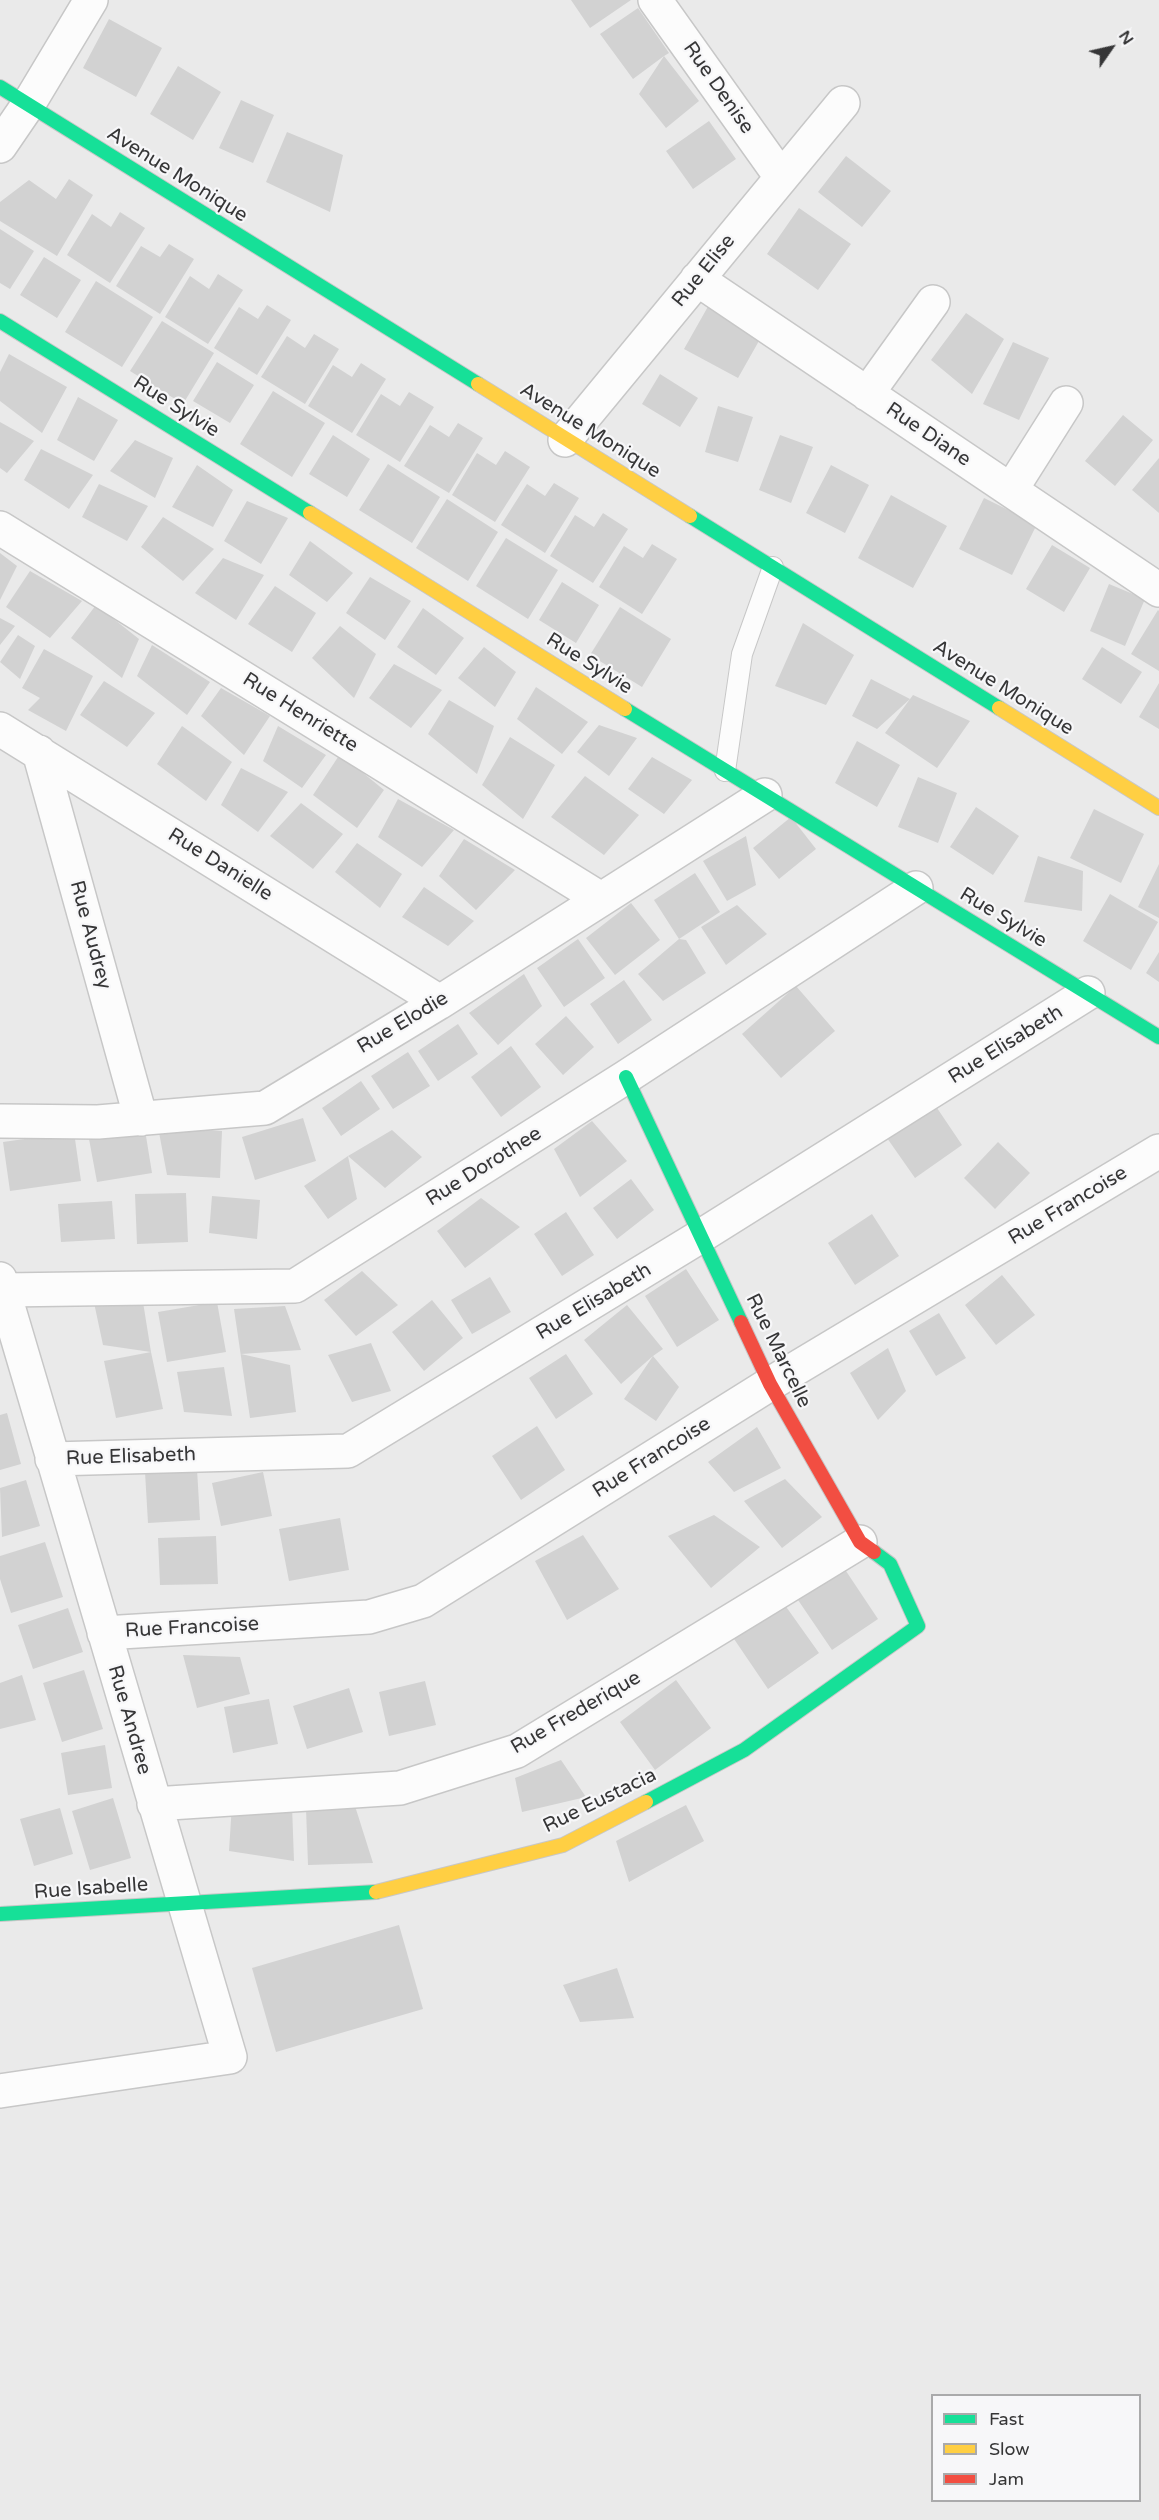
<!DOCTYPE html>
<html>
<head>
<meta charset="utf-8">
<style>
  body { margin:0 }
  #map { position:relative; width:1159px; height:2520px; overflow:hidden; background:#eaeaea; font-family:"Varela Round",sans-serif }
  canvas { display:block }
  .legend { position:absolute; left:931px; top:2394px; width:210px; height:108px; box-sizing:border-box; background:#f7f7f9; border:2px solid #aaaaab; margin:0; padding:8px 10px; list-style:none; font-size:18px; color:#363637 }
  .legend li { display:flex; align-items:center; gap:12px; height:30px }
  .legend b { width:30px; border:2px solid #aaaaab }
  .north { position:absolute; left:1081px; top:18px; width:60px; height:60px; -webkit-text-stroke:4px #f7f7f9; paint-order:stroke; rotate:56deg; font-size:16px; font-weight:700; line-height:24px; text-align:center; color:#363637 }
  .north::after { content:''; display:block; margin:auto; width:21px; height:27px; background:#363637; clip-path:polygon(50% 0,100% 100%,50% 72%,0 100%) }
</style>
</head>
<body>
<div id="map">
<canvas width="1159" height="2520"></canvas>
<ul class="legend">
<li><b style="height:8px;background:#16e098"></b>Fast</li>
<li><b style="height:8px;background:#ffcf43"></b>Slow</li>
<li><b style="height:8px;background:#f24e42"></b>Jam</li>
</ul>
<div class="north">N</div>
</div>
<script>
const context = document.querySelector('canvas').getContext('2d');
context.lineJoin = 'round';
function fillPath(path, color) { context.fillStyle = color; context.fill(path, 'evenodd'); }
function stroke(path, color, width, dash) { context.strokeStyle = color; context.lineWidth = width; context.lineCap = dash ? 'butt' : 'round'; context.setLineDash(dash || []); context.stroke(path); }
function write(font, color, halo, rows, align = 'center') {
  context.font = font + ' "Varela Round",sans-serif'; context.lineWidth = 4.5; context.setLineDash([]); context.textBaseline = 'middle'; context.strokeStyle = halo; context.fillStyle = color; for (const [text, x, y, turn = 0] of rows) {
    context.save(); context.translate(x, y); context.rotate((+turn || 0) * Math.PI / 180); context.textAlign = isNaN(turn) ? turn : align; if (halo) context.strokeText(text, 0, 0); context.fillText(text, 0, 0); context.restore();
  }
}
fillPath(new Path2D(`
  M 571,0 L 631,0 L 590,28 Z
  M 638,8 L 669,53 L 664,56 L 699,101 L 666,128 L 639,94 L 664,56 L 633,79 L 600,34 Z
  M 109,19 L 162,48 L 136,97 L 83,68 Z
  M 178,66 L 221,92 L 193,140 L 150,114 Z
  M 241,100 L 274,115 L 253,163 L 219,148 Z
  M 709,121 L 736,159 L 693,189 L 666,151 Z
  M 287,132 L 343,155 L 330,212 L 266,182 Z
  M 846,156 L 891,191 L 862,227 L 818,192 Z
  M 69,179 L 93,195 L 57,256 L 0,221 L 0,202 L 29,180 L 56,199 Z
  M 799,208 L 851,244 L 818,290 L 767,254 Z
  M 120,212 L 145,228 L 110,283 L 67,255 L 92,214 L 111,227 Z
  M 0,229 L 34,251 L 10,289 L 0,283 Z
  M 169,244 L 194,259 L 160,314 L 116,286 L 141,246 L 160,257 Z
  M 44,257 L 81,280 L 57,318 L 20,295 Z
  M 218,274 L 243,290 L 208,344 L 165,317 L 190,276 L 209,289 Z
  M 96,281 L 153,317 L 122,367 L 65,332 Z
  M 710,303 L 764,332 L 738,378 L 684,349 Z
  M 267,305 L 291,320 L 257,375 L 214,348 L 239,307 L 258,319 Z
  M 966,313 L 1004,339 L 972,394 L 931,360 Z
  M 162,321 L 214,353 L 183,404 L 130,371 Z
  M 314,334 L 339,349 L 305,404 L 261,377 L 287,336 L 305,348 Z
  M 1013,342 L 1049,358 L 1019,420 L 983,404 Z
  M 9,354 L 67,387 L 42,433 L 0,401 L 0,372 Z
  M 217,362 L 254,385 L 230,423 L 193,401 Z
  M 361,363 L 386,379 L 352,433 L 308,406 L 333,365 L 352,377 Z
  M 660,374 L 698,398 L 680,427 L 642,404 Z
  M 273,391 L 325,423 L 292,477 L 240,444 Z
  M 409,392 L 434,407 L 400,462 L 356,435 L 381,394 L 400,406 Z
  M 78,397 L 118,420 L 94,461 L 57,440 Z
  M 718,406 L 753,417 L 738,462 L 705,452 Z
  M 1123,415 L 1153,440 L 1115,486 L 1085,461 Z
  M 0,422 L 34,441 L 7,473 L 0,468 Z
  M 458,423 L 483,438 L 449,493 L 404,466 L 430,425 L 449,437 Z
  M 333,435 L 370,459 L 347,497 L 309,474 Z
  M 780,435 L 813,447 L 791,503 L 759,490 Z
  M 135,440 L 173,458 L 155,498 L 110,471 Z
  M 41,449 L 93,475 L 69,509 L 24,480 Z
  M 505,451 L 530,467 L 495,522 L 452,495 L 477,453 L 496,465 Z
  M 1159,458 L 1159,513 L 1132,490 Z
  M 388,464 L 440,497 L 412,543 L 359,510 Z
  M 197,465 L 233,490 L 213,527 L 172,507 Z
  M 831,465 L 869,485 L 845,533 L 806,513 Z
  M 554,483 L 579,498 L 545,553 L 501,525 L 527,484 L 545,496 Z
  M 99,484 L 148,506 L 127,541 L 82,517 Z
  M 891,495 L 947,526 L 913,588 L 858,558 Z
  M 984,498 L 1037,524 L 1012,575 L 959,549 Z
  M 447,499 L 498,532 L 468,581 L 416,548 Z
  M 247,501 L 288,518 L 261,564 L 224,541 Z
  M 603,513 L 628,529 L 593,583 L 550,556 L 575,515 L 594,527 Z
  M 163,517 L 214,549 L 183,581 L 141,547 Z
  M 506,538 L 558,570 L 528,619 L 476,586 Z
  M 310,541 L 353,573 L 327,602 L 289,575 Z
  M 652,544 L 677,559 L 642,614 L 599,587 L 624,546 L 643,558 Z
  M 1052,545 L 1090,568 L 1064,612 L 1026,589 Z
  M 0,553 L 17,566 L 0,600 Z
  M 223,558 L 264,575 L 236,620 L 195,593 Z
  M 30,571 L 82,601 L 50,638 L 6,607 Z
  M 370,577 L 411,601 L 385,640 L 346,613 Z
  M 562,582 L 599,605 L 576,643 L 539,620 Z
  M 1109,584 L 1145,599 L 1125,646 L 1090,631 Z
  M 275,586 L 316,613 L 292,652 L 248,624 Z
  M 96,605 L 139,639 L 122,678 L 71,638 Z
  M 620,607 L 671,639 L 642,687 L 590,655 Z
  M 423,608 L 464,638 L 436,675 L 397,647 Z
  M 1158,610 L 1159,611 L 1159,671 L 1131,654 Z
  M 0,618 L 15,626 L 0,645 Z
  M 803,623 L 854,655 L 826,705 L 775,686 Z
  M 340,626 L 376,654 L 354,698 L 312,658 Z
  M 18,635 L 35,646 L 20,679 L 0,662 Z
  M 152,645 L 210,682 L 187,715 L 137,676 Z
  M 484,647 L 516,672 L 495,707 L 458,678 Z
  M 1102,647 L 1142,672 L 1121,704 L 1082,679 Z
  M 44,649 L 93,676 L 66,731 L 28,710 L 40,698 L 22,688 Z
  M 394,664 L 442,690 L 411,728 L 369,698 Z
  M 871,679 L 910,699 L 877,729 L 852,716 Z
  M 104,681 L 155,713 L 127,747 L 80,715 Z
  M 1159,683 L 1159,729 L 1139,717 Z
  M 536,687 L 588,722 L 562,754 L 517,719 Z
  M 221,688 L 270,716 L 244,755 L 201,716 Z
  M 913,695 L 970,721 L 937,768 L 885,733 Z
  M 449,700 L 494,726 L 477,774 L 428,734 Z
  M 599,725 L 637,738 L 609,776 L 577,752 Z
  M 182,726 L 232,762 L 206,801 L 157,764 Z
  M 278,726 L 326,755 L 302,788 L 263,761 Z
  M 510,737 L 555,765 L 523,819 L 482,785 Z
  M 857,741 L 900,765 L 877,807 L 835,783 Z
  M 340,754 L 384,790 L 357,828 L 313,795 Z
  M 652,757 L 692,780 L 664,814 L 628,789 Z
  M 241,768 L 288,792 L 258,832 L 221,805 Z
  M 585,776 L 639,815 L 604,855 L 551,817 Z
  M 918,777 L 957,793 L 938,843 L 898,827 Z
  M 398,799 L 454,830 L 422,867 L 378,837 Z
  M 301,803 L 343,834 L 313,869 L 270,836 Z
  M 976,807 L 1019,836 L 993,875 L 950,847 Z
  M 1094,809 L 1144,834 L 1121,883 L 1070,858 Z
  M 791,817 L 816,849 L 779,879 L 753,848 Z
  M 746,836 L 756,885 L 727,901 L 703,861 Z
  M 464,839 L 515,870 L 476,910 L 439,876 Z
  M 357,843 L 402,874 L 380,908 L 335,872 Z
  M 1038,856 L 1083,871 L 1082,911 L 1024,902 Z
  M 1159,864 L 1159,918 L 1138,907 Z
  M 695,873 L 720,912 L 679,939 L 686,940 L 706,973 L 663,1001 L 638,974 L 679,939 L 654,900 Z
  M 424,887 L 474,921 L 448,946 L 402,917 Z
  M 1110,894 L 1158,922 L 1131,970 L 1083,941 Z
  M 631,903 L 660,940 L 615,975 L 586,938 Z
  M 737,905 L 767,934 L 726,965 L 701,927 Z
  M 578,939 L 605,978 L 564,1007 L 537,968 Z
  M 1159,952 L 1159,982 L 1146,973 Z
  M 524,974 L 542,1006 L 498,1045 L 469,1013 Z
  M 624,980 L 652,1020 L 618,1044 L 590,1004 Z
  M 796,986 L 835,1031 L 781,1078 L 742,1034 Z
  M 566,1016 L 594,1047 L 563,1075 L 535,1044 Z
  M 458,1024 L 478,1054 L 438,1081 L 418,1051 Z
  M 511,1046 L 541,1087 L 501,1117 L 471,1077 Z
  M 408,1052 L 430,1086 L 393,1109 L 371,1076 Z
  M 361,1081 L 380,1109 L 341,1136 L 322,1108 Z
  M 935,1105 L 962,1145 L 915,1178 L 887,1138 Z
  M 303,1118 L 316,1161 L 255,1180 L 242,1137 Z
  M 592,1121 L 627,1161 L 580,1197 L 554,1149 Z
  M 158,1127 L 222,1131 L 220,1178 L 167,1175 Z
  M 145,1130 L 152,1173 L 97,1182 L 89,1139 Z
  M 392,1130 L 422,1157 L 385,1188 L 348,1156 L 357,1199 L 328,1219 L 304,1186 L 348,1156 Z
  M 74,1132 L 81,1181 L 10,1191 L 3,1142 Z
  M 998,1142 L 1030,1173 L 995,1209 L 964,1178 Z
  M 631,1179 L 654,1210 L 617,1239 L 593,1208 Z
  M 186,1193 L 188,1242 L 137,1244 L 135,1194 Z
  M 212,1196 L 260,1200 L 257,1239 L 209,1233 Z
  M 481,1198 L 520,1227 L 465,1268 L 437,1231 Z
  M 112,1201 L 115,1239 L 61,1242 L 58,1204 Z
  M 566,1212 L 594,1255 L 562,1276 L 534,1234 Z
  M 872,1214 L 899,1256 L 855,1285 L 828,1243 Z
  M 686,1269 L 719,1320 L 677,1347 L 645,1296 Z
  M 362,1271 L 398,1305 L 356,1336 L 324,1300 Z
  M 1002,1275 L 1035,1315 L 996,1345 L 965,1305 Z
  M 490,1277 L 511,1312 L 472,1334 L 451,1300 Z
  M 93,1298 L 143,1302 L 151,1352 L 103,1345 Z
  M 432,1300 L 463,1338 L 424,1371 L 392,1332 Z
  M 217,1302 L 226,1352 L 167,1362 L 158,1312 Z
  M 627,1305 L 663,1349 L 653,1356 L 679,1387 L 656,1421 L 624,1399 L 653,1356 L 621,1384 L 584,1340 Z
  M 285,1306 L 301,1350 L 241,1354 L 290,1365 L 296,1412 L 250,1418 L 234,1309 Z
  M 939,1313 L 966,1358 L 936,1376 L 909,1331 Z
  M 371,1343 L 391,1391 L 352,1402 L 328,1355 Z
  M 888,1348 L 906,1391 L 878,1420 L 850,1373 Z
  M 151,1352 L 163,1409 L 116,1418 L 104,1361 Z
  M 566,1354 L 593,1394 L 556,1419 L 529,1378 Z
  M 224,1367 L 232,1416 L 184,1412 L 177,1372 Z
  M 7,1413 L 21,1464 L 0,1470 L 0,1415 Z
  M 537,1426 L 565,1470 L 521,1500 L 492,1456 Z
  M 757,1427 L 781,1468 L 734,1492 L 708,1462 Z
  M 197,1469 L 200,1520 L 148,1523 L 145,1472 Z
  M 263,1472 L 272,1516 L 221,1526 L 212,1483 Z
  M 785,1479 L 822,1517 L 782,1548 L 744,1501 Z
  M 26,1480 L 40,1526 L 2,1537 L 0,1488 Z
  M 714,1515 L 760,1547 L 711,1588 L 668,1536 Z
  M 340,1518 L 349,1570 L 289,1581 L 279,1529 Z
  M 583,1535 L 619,1589 L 567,1620 L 535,1561 Z
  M 216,1536 L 218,1584 L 160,1585 L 158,1538 Z
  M 45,1542 L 63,1597 L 11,1613 L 0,1579 L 0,1556 Z
  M 844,1568 L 878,1619 L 832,1650 L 798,1600 Z
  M 782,1601 L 819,1653 L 768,1689 L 732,1636 Z
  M 68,1608 L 83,1652 L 33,1669 L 18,1625 Z
  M 183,1655 L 240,1657 L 250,1694 L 197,1708 Z
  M 84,1670 L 103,1729 L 62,1742 L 43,1683 Z
  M 22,1675 L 36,1720 L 0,1729 L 0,1683 Z
  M 676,1680 L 711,1728 L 655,1770 L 620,1722 Z
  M 425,1681 L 436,1725 L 389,1736 L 379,1692 Z
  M 349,1688 L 363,1732 L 307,1749 L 293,1706 Z
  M 269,1699 L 278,1744 L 233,1753 L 224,1707 Z
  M 105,1745 L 112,1788 L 68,1795 L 61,1753 Z
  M 561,1760 L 586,1797 L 522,1812 L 515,1778 Z
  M 113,1798 L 131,1858 L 90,1870 L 72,1811 Z
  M 232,1804 L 292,1806 L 294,1861 L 229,1851 Z
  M 686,1805 L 704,1841 L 629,1882 L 616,1841 Z
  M 355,1806 L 373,1863 L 308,1865 L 306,1808 Z
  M 60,1808 L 73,1854 L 34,1866 L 20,1819 Z
  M 399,1925 L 423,2009 L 276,2052 L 252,1968 Z
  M 617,1968 L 634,2018 L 580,2022 L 563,1985 Z`), '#d2d2d2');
const lane = new Path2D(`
  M 725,771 L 742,654 L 773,567`);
const street = new Path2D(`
  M 655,0 L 781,177
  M 0,146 L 28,105 L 91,0
  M 697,279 L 1159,590
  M 867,394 L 933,302
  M 565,440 L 843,103
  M 1011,490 L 1066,403
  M 0,528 L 601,899
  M 0,729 L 440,1002
  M 39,752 L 141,1119
  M 0,1121 L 98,1122 L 265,1108 L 440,1002 L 765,795
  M 0,1279 L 230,2057 L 0,2091
  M 3,1290 L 295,1286 L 626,1077 L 916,888
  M 52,1459 L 348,1451 L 701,1236 L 1088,993
  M 104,1633 L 369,1617 L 423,1601 L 770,1384 L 1159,1151
  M 154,1804 L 400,1788 L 517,1751 L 860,1542`);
const fast = new Path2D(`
  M 0,87 L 478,384
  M 0,321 L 310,513
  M 690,516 L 999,708
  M 625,709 L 1159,1037
  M 626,1077 L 741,1322
  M 646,1802 L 744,1750 L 918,1626 L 890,1564 L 874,1552
  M 0,1914 L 376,1892`);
const slow = new Path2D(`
  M 478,384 L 690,516
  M 310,513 L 625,709
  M 999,708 L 1159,808
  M 376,1892 L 563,1845 L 646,1802`);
const jam = new Path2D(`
  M 741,1322 L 770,1384 L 860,1542 L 874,1552`);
stroke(lane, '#c7c7c7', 22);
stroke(street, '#c7c7c7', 36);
stroke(fast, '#c7c7c7', 16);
stroke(slow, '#c7c7c7', 16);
stroke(jam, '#c7c7c7', 16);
stroke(lane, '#fcfcfc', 20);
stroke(street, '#fcfcfc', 33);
stroke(fast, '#16e098', 14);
stroke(slow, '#ffcf43', 14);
stroke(jam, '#f24e42', 14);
write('20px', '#363637', '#f7f7f9', [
  ["Rue Denise",718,88,55],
  ["Avenue Monique",177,175,32],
  ["Rue Elise",704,271,-51],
  ["Rue Sylvie",176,407,32],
  ["Avenue Monique",590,431,32],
  ["Rue Diane",928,435,34],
  ["Rue Sylvie",589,664,32],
  ["Avenue Monique",1003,688,32],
  ["Rue Henriette",300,713,32],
  ["Rue Danielle",220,865,32],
  ["Rue Sylvie",1003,918,31],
  ["Rue Audrey",90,935,75],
  ["Rue Elodie",403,1023,-31],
  ["Rue Elisabeth",1006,1045,-32],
  ["Rue Dorothee",484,1167,-32],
  ["Rue Francoise",1068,1206,-31],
  ["Rue Elisabeth",594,1302,-31],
  ["Rue Marcelle",778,1351,64],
  ["Rue Elisabeth",131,1457,-2],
  ["Rue Francoise",652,1458,-32],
  ["Rue Francoise",192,1628,-3],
  ["Rue Frederique",576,1713,-30],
  ["Rue Andree",129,1720,74],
  ["Rue Eustacia",600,1801,-26],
  ["Rue Isabelle",91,1889,-4]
]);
</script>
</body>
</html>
